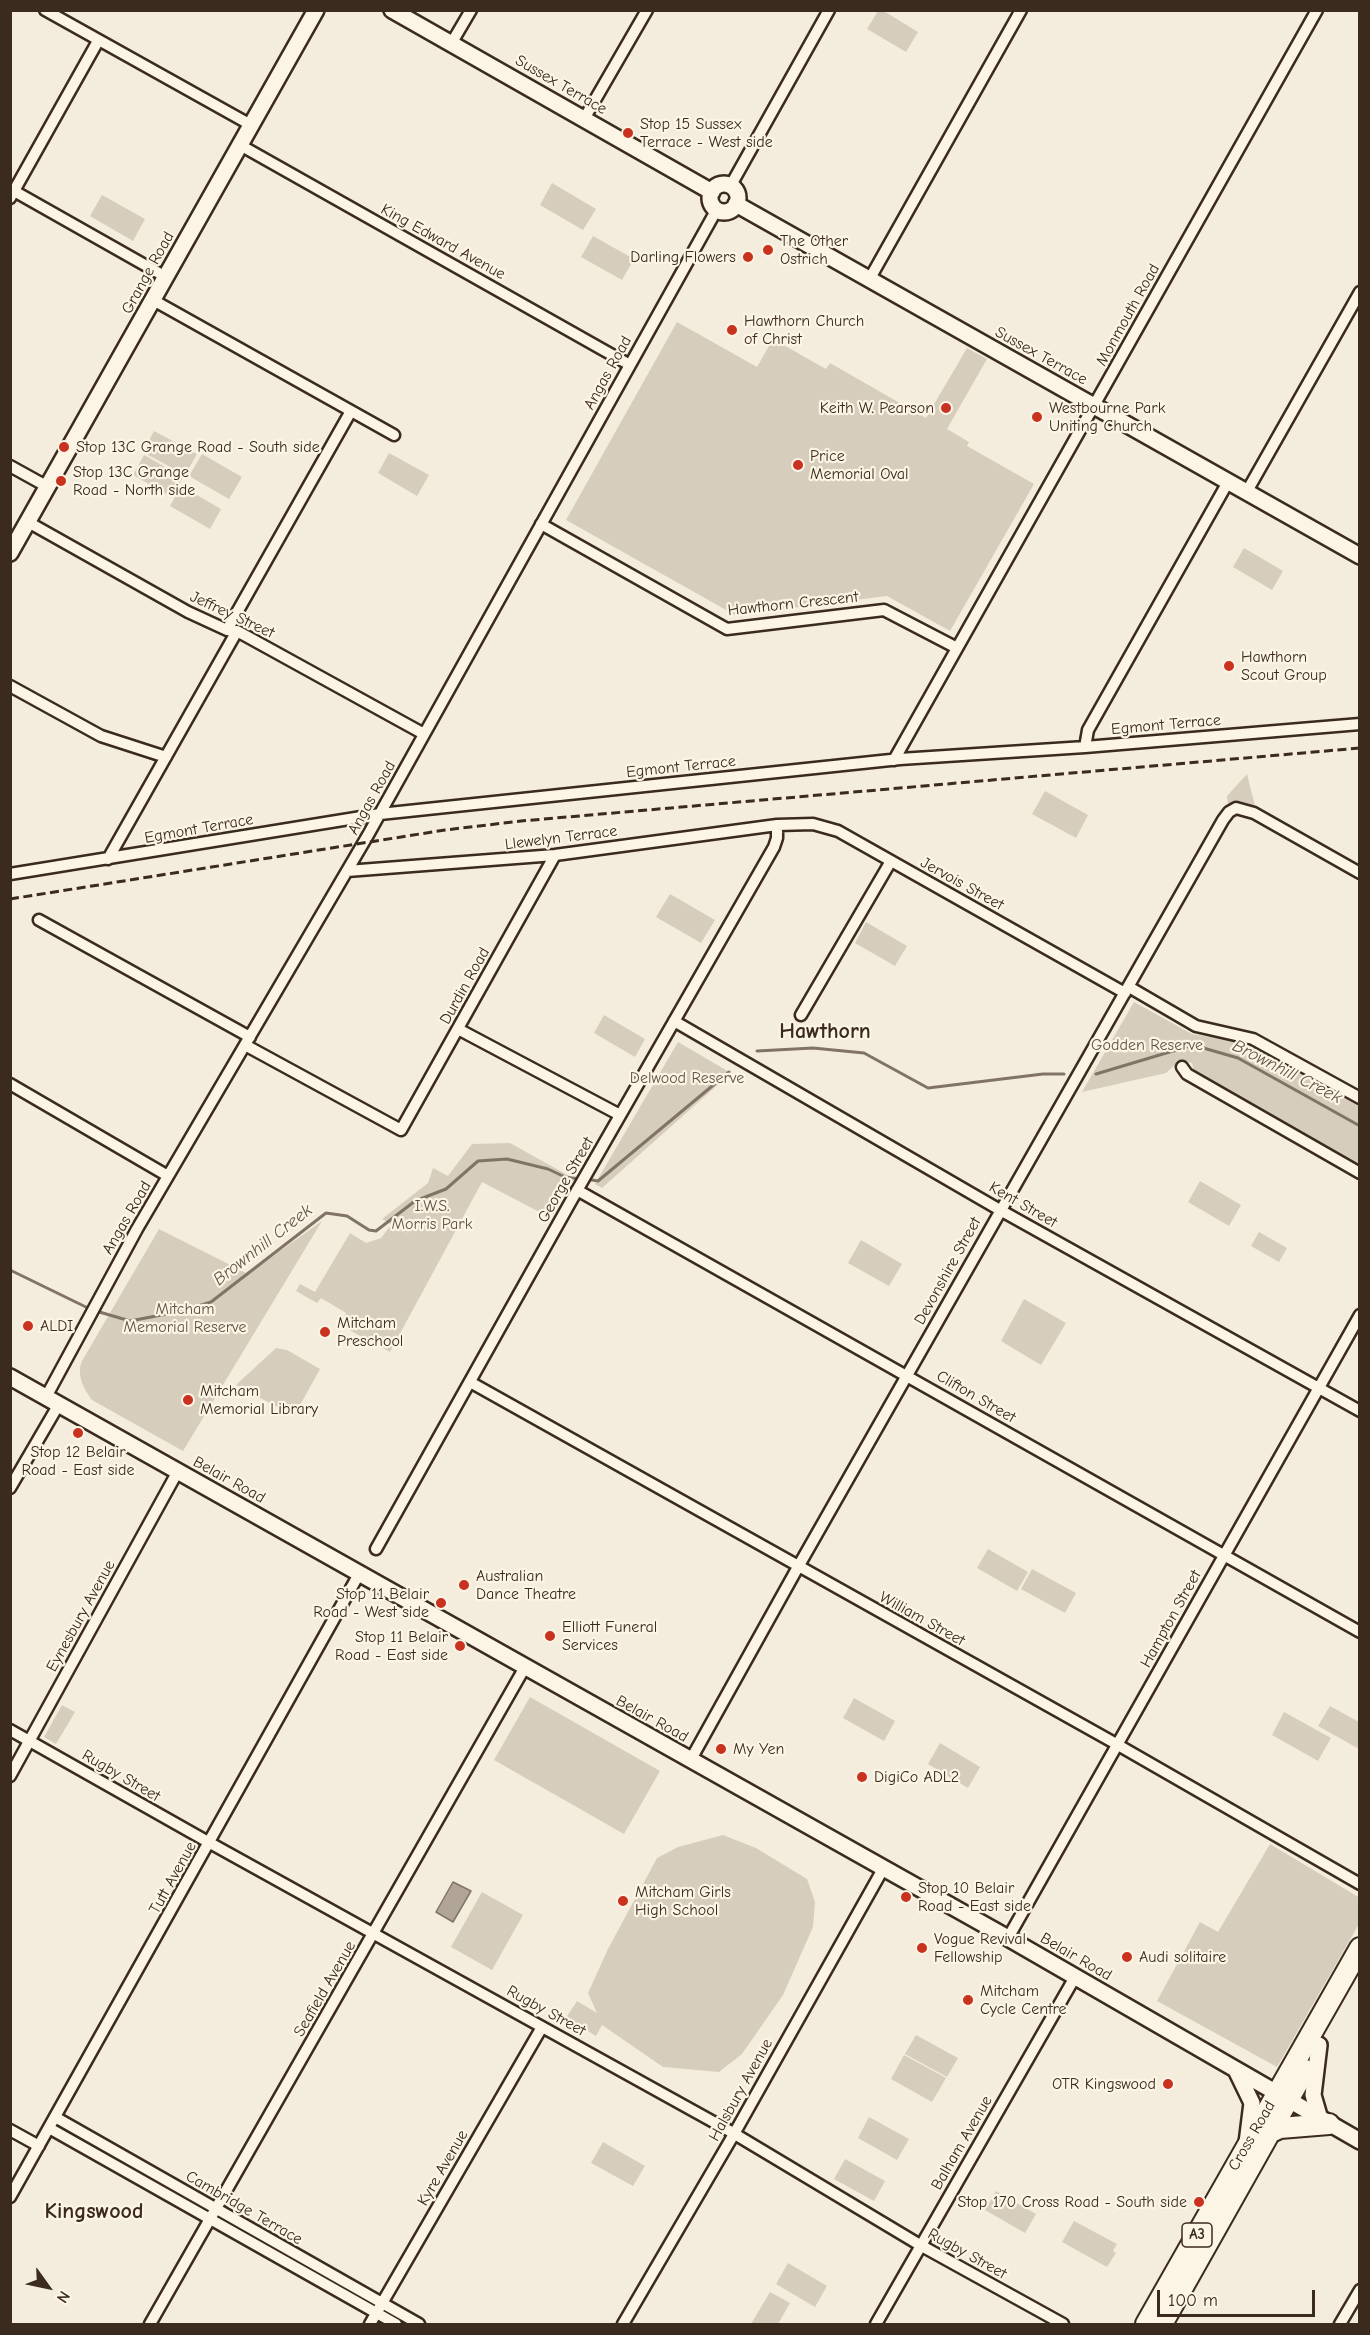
<!DOCTYPE html>
<html>
<head>
<meta charset="utf-8">
<style>
  body { margin:0 }
  #map { position:relative; width:1370px; height:2335px; overflow:hidden; background:#f4eddd; font-family:"Comic Neue",sans-serif }
  canvas { display:block }
  .frame { position:absolute; inset:0; border:12px solid #3b2a1e; pointer-events:none }
  .north { position:absolute; left:18px; top:2257px; width:60px; height:60px; -webkit-text-stroke:4px #fcf5e5; paint-order:stroke; rotate:123deg; font-size:16px; font-weight:700; line-height:24px; text-align:center; color:#3b2a1e }
  .north::after { content:''; display:block; margin:auto; width:21px; height:27px; background:#3b2a1e; clip-path:polygon(50% 0,100% 100%,50% 72%,0 100%) }
  .scale { position:absolute; left:1157px; top:2290px; width:158px; height:27px; box-sizing:border-box; border:3px solid #3b2a1e; border-top:0; padding-left:8px; font-size:18px; line-height:21px; white-space:nowrap; color:#3b2a1e; -webkit-text-stroke:4px #fcf5e5; paint-order:stroke }
</style>
</head>
<body>
<div id="map">
<canvas width="1370" height="2335"></canvas>
<div class="frame"></div>
<div class="north">N</div>
<div class="scale">100 m</div>
</div>
<script>
const context = document.querySelector('canvas').getContext('2d');
context.lineJoin = 'round';
function fillPath(path, color) { context.fillStyle = color; context.fill(path, 'evenodd'); }
function stroke(path, color, width, dash) { context.strokeStyle = color; context.lineWidth = width; context.lineCap = dash ? 'butt' : 'round'; context.setLineDash(dash || []); context.stroke(path); }
function write(font, color, halo, rows, align = 'center') {
  context.font = font + ' "Comic Neue",sans-serif'; context.lineWidth = 4.5; context.setLineDash([]); context.textBaseline = 'middle'; context.strokeStyle = halo; context.fillStyle = color; for (const [text, x, y, turn = 0] of rows) {
    context.save(); context.translate(x, y); context.rotate((+turn || 0) * Math.PI / 180); context.textAlign = isNaN(turn) ? turn : align; if (halo) context.strokeText(text, 0, 0); context.fillText(text, 0, 0); context.restore();
  }
}
fillPath(new Path2D(`
  M 882,10 L 918,32 L 906,52 L 867,29 L 878,11 Z
  M 552,183 L 596,209 L 583,230 L 540,205 Z
  M 102,195 L 145,219 L 133,241 L 90,216 Z
  M 593,236 L 634,259 L 622,280 L 581,257 Z
  M 677,322 L 757,367 L 773,339 L 826,369 L 830,363 L 926,418 L 967,348 L 987,359 L 947,429 L 969,442 L 967,446 L 1034,484 L 950,631 L 887,596 L 735,615 L 566,520 Z
  M 154,431 L 197,454 L 185,475 L 143,452 Z
  M 389,453 L 429,475 L 417,496 L 378,473 Z
  M 202,454 L 242,477 L 229,499 L 189,476 Z
  M 144,455 L 183,477 L 172,497 L 133,475 Z
  M 181,486 L 221,509 L 210,529 L 170,506 Z
  M 1244,548 L 1283,571 L 1272,590 L 1233,567 Z
  M 1247,774 L 1257,814 L 1229,812 L 1227,796 Z
  M 1045,791 L 1088,815 L 1076,838 L 1032,814 Z
  M 670,894 L 715,920 L 701,943 L 656,917 Z
  M 866,922 L 907,946 L 895,966 L 855,943 Z
  M 1134,1002 L 1192,1034 L 1254,1044 L 1359,1104 L 1359,1166 L 1194,1071 L 1192,1063 L 1180,1060 L 1166,1073 L 1082,1092 Z
  M 604,1015 L 645,1039 L 635,1057 L 594,1033 Z
  M 678,1042 L 731,1073 L 602,1188 L 595,1184 Z
  M 510,1143 L 571,1177 L 549,1217 L 482,1182 L 390,1352 L 340,1325 L 346,1313 L 321,1298 L 317,1303 L 296,1291 L 300,1284 L 315,1292 L 350,1233 L 366,1243 L 381,1238 L 391,1225 L 419,1241 L 382,1219 L 428,1183 L 433,1168 L 448,1176 L 472,1144 Z
  M 1200,1181 L 1241,1205 L 1229,1226 L 1188,1202 Z
  M 322,1221 L 183,1451 L 92,1400 C 84,1389 76,1375 82,1361 L 159,1229 L 248,1274 Z
  M 1259,1232 L 1287,1248 L 1279,1262 L 1251,1246 Z
  M 861,1240 L 902,1264 L 889,1286 L 848,1263 Z
  M 1024,1299 L 1066,1323 L 1041,1365 L 1001,1341 Z
  M 276,1348 L 287,1350 L 320,1369 L 294,1416 L 236,1385 Z
  M 988,1549 L 1028,1572 L 1017,1591 L 977,1568 Z
  M 1032,1569 L 1076,1593 L 1065,1613 L 1021,1589 Z
  M 530,1697 L 660,1771 L 624,1834 L 494,1760 Z
  M 854,1698 L 895,1721 L 884,1741 L 843,1718 Z
  M 62,1705 L 75,1712 L 56,1744 L 44,1737 Z
  M 1330,1706 L 1359,1722 L 1359,1749 L 1318,1726 Z
  M 1284,1712 L 1331,1738 L 1318,1761 L 1272,1735 Z
  M 940,1743 L 980,1767 L 968,1788 L 928,1764 Z
  M 723,1835 L 756,1848 L 807,1879 L 815,1902 L 813,1927 L 783,1995 L 742,2054 L 719,2072 L 663,2067 L 602,2025 L 596,2036 L 566,2018 L 577,2001 L 597,2013 L 588,1993 L 608,1949 L 657,1858 L 678,1847 Z
  M 1270,1844 L 1360,1898 L 1359,1924 L 1277,2067 L 1157,2001 L 1200,1922 L 1218,1932 Z
  M 482,1892 L 523,1915 L 492,1970 L 451,1947 Z
  M 916,2035 L 958,2058 L 947,2077 L 905,2054 Z
  M 904,2055 L 946,2078 L 932,2102 L 891,2079 Z
  M 869,2117 L 909,2139 L 897,2160 L 858,2138 Z
  M 603,2142 L 645,2166 L 633,2186 L 591,2163 Z
  M 845,2159 L 885,2181 L 874,2201 L 834,2179 Z
  M 996,2191 L 1036,2214 L 1025,2233 L 985,2210 Z
  M 1074,2221 L 1117,2244 L 1113,2251 L 1116,2253 L 1107,2267 L 1062,2242 Z
  M 788,2263 L 827,2286 L 815,2307 L 776,2284 Z
  M 770,2292 L 790,2303 L 778,2324 L 751,2324 Z`), '#d6cdbd');
const water = new Path2D(`
  M 453,1882 L 471,1891 L 453,1922 L 436,1912 Z`);
fillPath(water, '#b0a596');
stroke(water, '#817466', 1.5);
stroke(new Path2D(`
  M 757,1051 L 813,1048 L 864,1053 L 928,1088 L 1043,1074 L 1064,1074
  M 1096,1074 L 1193,1045 L 1238,1058 L 1360,1126
  M 586,1179 L 598,1181 L 729,1072
  M 10,1270 L 90,1309
  M 96,1311 L 130,1321 L 182,1311 L 211,1302 L 326,1213 L 347,1216 L 369,1230 L 376,1231 L 415,1201 L 446,1189 L 478,1161 L 507,1159 L 548,1169 L 565,1177 L 580,1179`), '#817466', 3);
const street = new Path2D(`
  M 45,10 L 251,125
  M 451,44 L 471,10
  M 584,119 L 647,10
  M 240,145 L 630,365
  M 731,185 L 829,10
  M 14,191 L 166,277
  M 10,198 L 98,41
  M 869,280 L 1021,10
  M 153,300 L 394,435
  M 10,466 L 48,487
  M 1246,493 L 1360,292
  M 28,522 L 188,612 L 227,630 L 237,631 L 424,734
  M 541,524 L 727,629 L 884,610 L 957,648
  M 227,630 L 351,411
  M 10,686 L 101,736 L 166,757
  M 1085,747 L 1088,730 L 1228,482
  M 894,760 L 1317,10
  M 108,859 L 237,631
  M 347,871 L 555,855 L 777,825 L 813,824 L 838,831 L 1125,993
  M 10,874 L 380,814 L 900,759 L 1085,747 L 1360,724
  M 39,920 L 250,1037
  M 1129,987 L 1196,1026 L 1253,1039 L 1360,1098
  M 801,1015 L 891,861
  M 674,1021 L 1000,1210 L 1360,1411
  M 458,1029 L 620,1115
  M 245,1045 L 401,1130 L 555,855
  M 1182,1067 L 1187,1074 L 1360,1173
  M 10,1084 L 168,1176
  M 577,1190 L 1360,1632
  M 470,1382 L 1111,1741 L 1360,1884
  M 46,1397 L 137,1229 L 368,835 L 717,209
  M 10,1488 L 59,1404
  M 376,1549 L 571,1201 L 774,847 L 777,838 L 777,825
  M 10,1730 L 210,1843 L 728,2130 L 920,2245 L 1063,2324
  M 690,1761 L 798,1567 L 1223,820 L 1229,812 L 1236,808 L 1254,813 L 1360,873
  M 10,1776 L 178,1471
  M 1008,1938 L 1360,1315
  M 55,2117 L 419,2324
  M 49,2128 L 396,2324
  M 10,2130 L 39,2146
  M 10,2197 L 359,1574
  M 150,2324 L 525,1667
  M 370,2324 L 542,2027
  M 623,2324 L 734,2134 L 883,1869
  M 876,2324 L 1075,1977
  M 1340,2324 L 1360,2290`);
const secondary = new Path2D(`
  M 392,10 L 712,192
  M710 198a14 14 0 1 1 28 0a14 14 0 1 1-28 0Z
  M 736,204 L 1360,556
  M 10,553 L 316,10
  M 10,1377 L 1008,1938 L 1360,2141
  M 1319,2045 L 1313,2095 L 1320,2119
  M 1237,2072 L 1252,2103 L 1247,2143`);
const highway = new Path2D(`
  M 1269,2133 L 1280,2128 L 1329,2124
  M 1146,2324 L 1360,1948
  M 1162,2324 L 1305,2070`);
stroke(street, '#3b2a1e', 15);
stroke(secondary, '#3b2a1e', 20);
stroke(highway, '#3b2a1e', 24);
stroke(street, '#fcf5e5', 10);
stroke(secondary, '#fcf5e5', 15);
stroke(highway, '#fcf5e5', 20);
stroke(new Path2D(`
  M 10,899 L 445,830 L 521,821 L 1360,748`), '#3b2a1e', 3, [9, 4.5]);
for (const [x, y, r, color] of [
  [628,133,6,"#c8321e"],
  [768,250,6,"#c8321e"],
  [748,257,6,"#c8321e"],
  [732,330,6,"#c8321e"],
  [946,408,6,"#c8321e"],
  [1037,417,6,"#c8321e"],
  [64,447,6,"#c8321e"],
  [798,465,6,"#c8321e"],
  [61,481,6,"#c8321e"],
  [1229,666,6,"#c8321e"],
  [28,1326,6,"#c8321e"],
  [325,1332,6,"#c8321e"],
  [188,1400,6,"#c8321e"],
  [78,1433,6,"#c8321e"],
  [464,1585,6,"#c8321e"],
  [441,1603,6,"#c8321e"],
  [550,1636,6,"#c8321e"],
  [460,1646,6,"#c8321e"],
  [721,1749,6,"#c8321e"],
  [862,1777,6,"#c8321e"],
  [906,1897,6,"#c8321e"],
  [623,1901,6,"#c8321e"],
  [922,1948,6,"#c8321e"],
  [1127,1957,6,"#c8321e"],
  [968,2000,6,"#c8321e"],
  [1168,2084,6,"#c8321e"],
  [1199,2202,6,"#c8321e"]
]) { const dot = new Path2D(); dot.arc(x, y, r, 0, 2 * Math.PI); context.fillStyle = color; context.fill(dot); stroke(dot, '#fcf5e5', 2); }
for (const [x, y, w] of [
  [1197,2235,30]
]) { const box = new Path2D(); box.roundRect(x - w / 2, y - 12, w, 24, 4.5); context.fillStyle = '#fcf5e5'; context.fill(box); stroke(box, '#3b2a1e', 1.5); }
write('bold 15px', '#3b2a1e', null, [
  ["A3",1197,2235]
]);
write('16px', '#3b2a1e', '#fcf5e5', [
  ["Sussex Terrace",561,85,30],
  ["King Edward Avenue",443,242,29],
  ["Grange Road",148,273,-61],
  ["Monmouth Road",1128,315,-61],
  ["Sussex Terrace",1041,356,29],
  ["Angas Road",608,373,-61],
  ["Hawthorn Crescent",793,604,-6],
  ["Jeffrey Street",232,615,25],
  ["Egmont Terrace",1166,725,-5],
  ["Egmont Terrace",681,767,-6],
  ["Angas Road",372,798,-61],
  ["Egmont Terrace",199,829,-10],
  ["Llewelyn Terrace",561,838,-7],
  ["Jervois Street",962,884,29],
  ["Durdin Road",465,986,-61],
  ["George Street",566,1180,-60],
  ["Kent Street",1023,1205,30],
  ["Angas Road",127,1218,-60],
  ["Devonshire Street",948,1271,-61],
  ["Clifton Street",976,1397,30],
  ["Belair Road",229,1480,29],
  ["Eynesbury Avenue",81,1616,-61],
  ["William Street",922,1619,29],
  ["Hampton Street",1171,1619,-61],
  ["Belair Road",652,1719,29],
  ["Rugby Street",121,1776,30],
  ["Tutt Avenue",173,1878,-61],
  ["Belair Road",1076,1957,30],
  ["Seafield Avenue",325,1989,-60],
  ["Rugby Street",546,2011,29],
  ["Halsbury Avenue",741,2090,-61],
  ["Cross Road",1252,2136,-60],
  ["Balham Avenue",962,2143,-60],
  ["Kyre Avenue",443,2168,-60],
  ["Cambridge Terrace",244,2208,30],
  ["Rugby Street",967,2254,29]
]);
write('16px', '#3b2a1e', '#fcf5e5', [
  ["Stop 15 Sussex",640,124],
  ["Terrace - West side",640,142],
  ["The Other",780,241],
  ["Ostrich",780,259],
  ["Darling Flowers",736,257,"right"],
  ["Hawthorn Church",744,321],
  ["of Christ",744,339],
  ["Keith W. Pearson",934,408,"right"],
  ["Westbourne Park",1049,408],
  ["Uniting Church",1049,426],
  ["Stop 13C Grange Road - South side",76,447],
  ["Price",810,456],
  ["Memorial Oval",810,474],
  ["Stop 13C Grange",73,472],
  ["Road - North side",73,490],
  ["Hawthorn",1241,657],
  ["Scout Group",1241,675],
  ["Mitcham",337,1323],
  ["Preschool",337,1341],
  ["ALDI",40,1326],
  ["Mitcham",200,1391],
  ["Memorial Library",200,1409],
  ["Stop 12 Belair",78,1452,"center"],
  ["Road - East side",78,1470,"center"],
  ["Australian",476,1576],
  ["Dance Theatre",476,1594],
  ["Stop 11 Belair",429,1594,"right"],
  ["Road - West side",429,1612,"right"],
  ["Elliott Funeral",562,1627],
  ["Services",562,1645],
  ["Stop 11 Belair",448,1637,"right"],
  ["Road - East side",448,1655,"right"],
  ["My Yen",733,1749],
  ["DigiCo ADL2",874,1777],
  ["Stop 10 Belair",918,1888],
  ["Road - East side",918,1906],
  ["Mitcham Girls",635,1892],
  ["High School",635,1910],
  ["Vogue Revival",934,1939],
  ["Fellowship",934,1957],
  ["Audi solitaire",1139,1957],
  ["Mitcham",980,1991],
  ["Cycle Centre",980,2009],
  ["OTR Kingswood",1156,2084,"right"],
  ["Stop 170 Cross Road - South side",1187,2202,"right"]
], 'left');
write('16px', '#625346', '#fcf5e5', [
  ["Godden Reserve",1147,1045],
  ["Delwood Reserve",687,1078],
  ["I.W.S.",432,1206],
  ["Morris Park",432,1224],
  ["Mitcham",185,1309],
  ["Memorial Reserve",185,1327]
]);
write('italic 18px', '#645548', '#fcf5e5', [
  ["Brownhill Creek",1287,1072,27],
  ["Brownhill Creek",263,1245,-38]
]);
write('bold 22px', '#3b2a1e', '#fcf5e5', [
  ["Hawthorn",825,1032],
  ["Kingswood",94,2212]
]);
</script>
</body>
</html>
